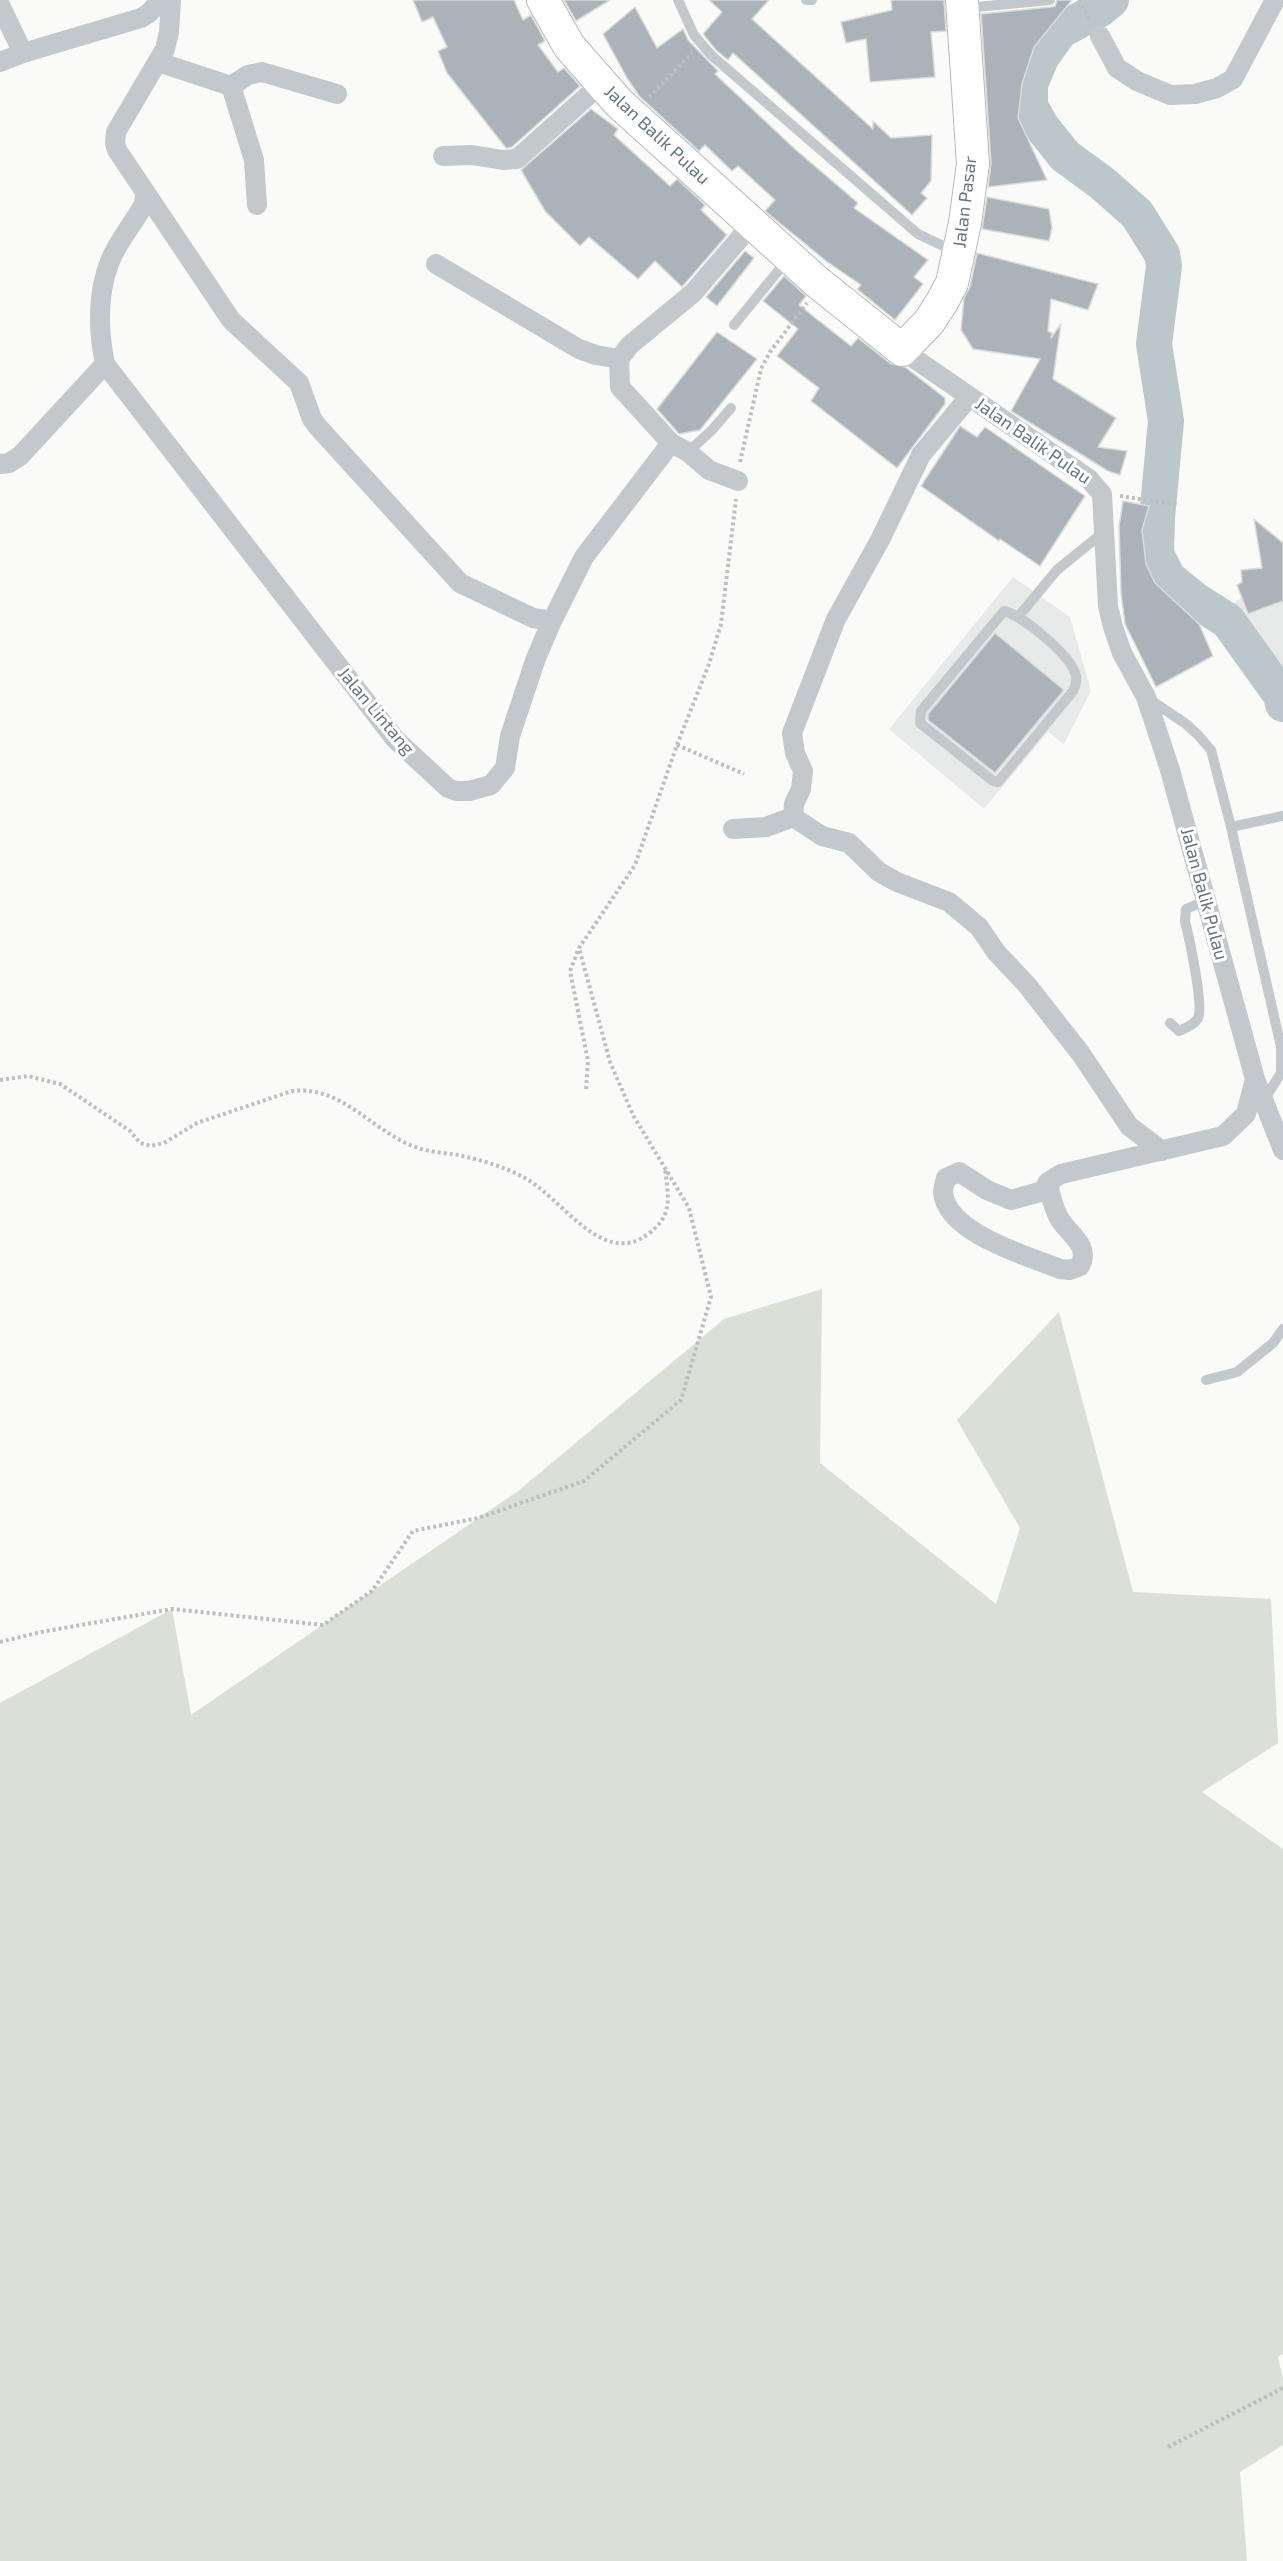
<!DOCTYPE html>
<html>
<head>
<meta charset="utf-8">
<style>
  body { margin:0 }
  canvas { display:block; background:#fafaf8 }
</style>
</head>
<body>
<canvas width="1283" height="2561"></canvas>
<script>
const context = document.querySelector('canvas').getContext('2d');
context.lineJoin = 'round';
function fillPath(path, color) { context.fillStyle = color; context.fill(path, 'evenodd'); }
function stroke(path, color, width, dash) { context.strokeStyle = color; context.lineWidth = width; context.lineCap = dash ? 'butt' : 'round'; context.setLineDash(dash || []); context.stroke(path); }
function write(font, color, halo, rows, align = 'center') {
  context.font = font + ' "Exo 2",sans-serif'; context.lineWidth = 6; context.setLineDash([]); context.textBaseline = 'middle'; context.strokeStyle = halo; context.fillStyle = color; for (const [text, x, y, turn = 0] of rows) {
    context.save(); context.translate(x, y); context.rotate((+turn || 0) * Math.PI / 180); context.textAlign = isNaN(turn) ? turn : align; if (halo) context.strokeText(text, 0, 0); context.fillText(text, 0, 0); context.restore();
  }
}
fillPath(new Path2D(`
  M 1255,523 L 1264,527 L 1283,543 L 1283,679 L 1230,605 L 1241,598 L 1237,585 L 1242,582 L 1241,570 L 1261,567 Z
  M 1013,577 L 1070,617 L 1091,691 L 1064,744 L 1048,732 L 984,809 L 889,729 Z`), '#e8e9e9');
fillPath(new Path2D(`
  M 822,1289 L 820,1463 L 996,1604 L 1020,1528 L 957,1420 L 1059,1312 L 1133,1592 L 1271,1599 L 1278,1743 L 1202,1792 L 1283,1849 L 1283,2354 L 1278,2357 L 1283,2379 L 1283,2445 L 1240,2472 L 1247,2561 L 0,2561 L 0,1703 L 172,1609 L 191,1715 L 518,1491 L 724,1319 Z`), '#dadfd7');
stroke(new Path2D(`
  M 1111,0 L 1100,9 L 1060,31 L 1042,56 L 1030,84 L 1030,106 L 1041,126 L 1065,156 L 1102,183 L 1137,214 L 1162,254 L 1164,266 L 1154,344 L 1166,421 L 1157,518 L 1156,554 L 1168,578 L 1195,600 L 1228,621 L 1281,695 L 1283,704`), '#bbc7cb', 36);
const building = new Path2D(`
  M 413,0 L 514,0 L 523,20 L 531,15 L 545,41 L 538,45 L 558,72 L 564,68 L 580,86 L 512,147 L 506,148 L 447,73 L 438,51 L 447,47 L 433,17 L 422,22 Z
  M 564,0 L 610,0 L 576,21 Z
  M 709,0 L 769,0 L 752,19 L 873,129 L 873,121 L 891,138 L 932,135 L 931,181 L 921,193 L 927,198 L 912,215 L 733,53 L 728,60 L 716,50 L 703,34 L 722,12 Z
  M 891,0 L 944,0 L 946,31 L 931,32 L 935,77 L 870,82 L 866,39 L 846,43 L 841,22 L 892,10 Z
  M 1057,0 L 1072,0 L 1034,47 L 1022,84 L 1018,118 L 1047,180 L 988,187 L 991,163 L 981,14 L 1051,7 L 1055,6 Z
  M 635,7 L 657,48 L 683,29 L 688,40 L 718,71 L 715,74 L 796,150 L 858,203 L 854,208 L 928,260 L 914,277 L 923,284 L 895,320 L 857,289 L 861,285 L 826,261 L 765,211 L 775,200 L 738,166 L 732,171 L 705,145 L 699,151 L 639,96 L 627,78 L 603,34 Z
  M 591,109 L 618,129 L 614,135 L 670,186 L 677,179 L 705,205 L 701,210 L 727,235 L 682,287 L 655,261 L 638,279 L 589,237 L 580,246 L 545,211 L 521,170 Z
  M 987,197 L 1049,209 L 1052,228 L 1049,241 L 982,229 Z
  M 745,251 L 754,258 L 717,306 L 706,297 Z
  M 977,253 L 1098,284 L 1088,310 L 1051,299 L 1048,331 L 1052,333 L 1051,338 L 1061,324 L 1053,379 L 1116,418 L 1098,447 L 1127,451 L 1120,475 L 1108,471 L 1011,411 L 1040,359 L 973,349 L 961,330 L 964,298 L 970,287 Z
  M 784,276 L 806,296 L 799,305 L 851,346 L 858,338 L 891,364 L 905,367 L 945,398 L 945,404 L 897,468 L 811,401 L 819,388 L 777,356 L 798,329 L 763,301 Z
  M 717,332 L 757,359 L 700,430 L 679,434 L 657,409 Z
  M 960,426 L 977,437 L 985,427 L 1085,496 L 1040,566 L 1000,539 L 999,541 L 921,486 Z
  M 1123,501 L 1149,506 L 1142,530 L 1146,564 L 1155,583 L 1199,624 L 1213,656 L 1156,687 L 1125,624 L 1121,593 L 1119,526 Z
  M 1254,519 L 1283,543 L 1283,601 L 1248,614 L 1237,585 L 1242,582 L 1241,570 L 1262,568 Z
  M 995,633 L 1064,690 L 995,773 L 928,720 L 928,714 Z`);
fillPath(building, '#aab3b9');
stroke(building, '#dcdcda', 1.5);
const primary = new Path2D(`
  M 543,0 L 569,46 L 619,103 L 816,281 L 902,350 L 929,322 L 942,302 L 952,283 L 965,223 L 973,164 L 962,0`);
stroke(primary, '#b5babe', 34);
stroke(new Path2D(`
  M 1079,0 L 1090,20
  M 649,97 L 692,53
  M 740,462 L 761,369 L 770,352 L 807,303
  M 1120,496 L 1179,505
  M 677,745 L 744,774
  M 0,1080 L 28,1076 L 60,1084 L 130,1131 L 140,1143 L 151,1146 L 164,1143 L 197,1123 L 292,1091 C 343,1085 373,1133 418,1148 C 430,1152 445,1153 458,1155 C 481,1160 503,1166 523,1177 C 561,1196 602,1269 648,1234 C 674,1215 668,1197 665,1168
  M 586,1089 L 588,1061 L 570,971 L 579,948 L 635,865 L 677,745 L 709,664 L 721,624 L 736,499
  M 0,1642 L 41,1632 L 172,1609 L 323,1625 L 372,1591 L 413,1531 L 478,1518 L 584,1481 L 681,1400 L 711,1297 L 689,1208 L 633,1115 L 610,1062 L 579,948
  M 1168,2447 L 1283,2388`), '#bbbfc2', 4, [3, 3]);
stroke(new Path2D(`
  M 678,0 L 694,35 L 711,55 L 918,234 L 956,252
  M 806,0 L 812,0
  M 966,8 L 1050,0
  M 734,325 L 788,259
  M 688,452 L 712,430 L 731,408
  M 1004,611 C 1022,615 1070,655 1075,673 C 1078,679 1076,685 1073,691 L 998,782 L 993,781 L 920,723 L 921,711 Z
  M 1018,617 L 1057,570 L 1105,531
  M 1149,699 L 1186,724 L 1198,735 L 1211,750 L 1231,827 L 1281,1047 L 1281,1073 L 1264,1100
  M 1231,827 L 1283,816
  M 1170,1023 L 1179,1031 C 1186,1028 1194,1025 1198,1018 C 1204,1006 1189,937 1185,921 L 1186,909 L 1205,901
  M 1206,1380 L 1237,1372 L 1273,1343 L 1283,1329`), '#c3c8cc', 10);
stroke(new Path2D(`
  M 171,0 L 169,32 L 165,49 L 116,132 L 115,143 L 117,150 L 231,320 L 299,383 L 312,419 L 318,427 L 460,583 L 533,618 L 552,621
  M 0,5 L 23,53
  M 1100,36 L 1117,68 L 1137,81 L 1170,95 L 1195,94 L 1217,88 L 1233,79 L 1275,0
  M 0,62 L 23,53 L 141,18 L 149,13 L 161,0
  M 158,62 L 231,86 L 248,75 L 262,72 L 337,94
  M 231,86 L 254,160 L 257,205
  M 443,156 L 472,155 L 503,160 L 517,159 L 602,83
  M 145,195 L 144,204 C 134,223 118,241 110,261 C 97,294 98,330 105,364 L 395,739 L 448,788 L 456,791 L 469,791 L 491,785 L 505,768 L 510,736 L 536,658 L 552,621 L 584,557 L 671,443
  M 436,264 L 579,349 L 596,355 L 619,359
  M 902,350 L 1089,479 L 1102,494 L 1108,606 L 1113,627 L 1122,653 L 1146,697 L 1170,770 L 1255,1079 L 1283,1150
  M 0,464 L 9,463 L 20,456 L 105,364
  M 738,481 L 709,470 L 688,452 L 671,443 L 620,387 L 619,359 L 630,345 L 693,293 L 753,223
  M 793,817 L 822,836 L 849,843 L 879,872 L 897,882 L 949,902 L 979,927 L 996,952 L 1027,985 L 1081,1054 L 1129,1126 L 1162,1151
  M 733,829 L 766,827 L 793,817 L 794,804 L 801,789 L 803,771 L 795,753 L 792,733 L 836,619 L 880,540 L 921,455 L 969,397
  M 1048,1182 C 1050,1195 1053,1206 1059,1218 C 1068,1234 1091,1245 1080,1266 L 1070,1270 L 1060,1269 C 1028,1256 946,1233 943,1192 C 943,1188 945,1183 946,1178 L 959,1172 L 987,1190 L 1011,1200 L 1043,1191 L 1048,1182 L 1061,1174 L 1223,1136 L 1246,1114 L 1255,1079`), '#c3c8cc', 20);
stroke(primary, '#fff', 32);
write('18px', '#657683', '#fff', [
  ["Jalan Balik Pulau",657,135,43],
  ["Jalan Pasar",965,202,-83],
  ["Jalan Balik Pulau",1033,441,35],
  ["Jalan Lintang",376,711,50],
  ["Jalan Balik Pulau",1204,894,75]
]);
</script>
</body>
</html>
